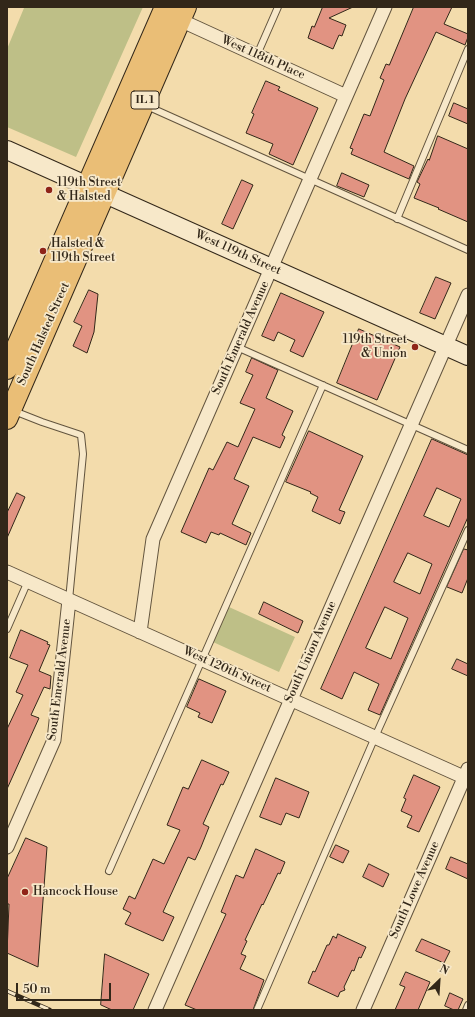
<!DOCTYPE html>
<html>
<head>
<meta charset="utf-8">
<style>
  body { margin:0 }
  #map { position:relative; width:475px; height:1017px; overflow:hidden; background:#f3dcac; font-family:"Libre Bodoni",serif }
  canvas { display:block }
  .frame { position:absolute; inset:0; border:8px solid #322719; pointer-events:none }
  .north { position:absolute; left:419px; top:961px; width:40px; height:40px; -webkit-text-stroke:3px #f7e8c9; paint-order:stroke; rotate:25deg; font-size:11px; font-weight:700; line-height:16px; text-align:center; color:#322719 }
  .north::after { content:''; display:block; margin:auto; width:14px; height:18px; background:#322719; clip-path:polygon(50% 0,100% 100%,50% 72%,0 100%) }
  .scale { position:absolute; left:16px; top:983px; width:95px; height:18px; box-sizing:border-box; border:2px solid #322719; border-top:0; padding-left:5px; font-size:12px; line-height:14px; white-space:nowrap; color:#322719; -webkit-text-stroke:3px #f7e8c9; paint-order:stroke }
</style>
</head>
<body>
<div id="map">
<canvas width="475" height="1017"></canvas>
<div class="frame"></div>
<div class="north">N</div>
<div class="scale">50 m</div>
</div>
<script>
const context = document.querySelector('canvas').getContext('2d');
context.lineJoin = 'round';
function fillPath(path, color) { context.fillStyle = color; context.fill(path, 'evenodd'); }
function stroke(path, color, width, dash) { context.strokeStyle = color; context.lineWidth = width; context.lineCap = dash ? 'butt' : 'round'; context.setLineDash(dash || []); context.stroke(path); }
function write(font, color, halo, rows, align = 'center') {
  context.font = font + ' "Libre Bodoni",serif'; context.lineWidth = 3.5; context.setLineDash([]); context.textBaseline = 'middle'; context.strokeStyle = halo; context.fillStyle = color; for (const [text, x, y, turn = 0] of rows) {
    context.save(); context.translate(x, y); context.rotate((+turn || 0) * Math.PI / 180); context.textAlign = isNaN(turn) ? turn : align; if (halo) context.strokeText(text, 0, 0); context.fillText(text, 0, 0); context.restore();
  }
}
fillPath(new Path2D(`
  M 22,7 L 143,7 L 76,157 L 7,127 L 7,49 L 24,8 Z
  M 229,607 L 295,637 L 279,672 L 213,642 Z`), '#bebf87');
const building = new Path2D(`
  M 323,7 L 353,7 L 329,18 L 346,25 L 342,36 L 339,35 L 333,49 L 308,38 L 312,26 L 314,27 Z
  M 414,7 L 452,7 L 444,24 L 468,34 L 468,37 L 465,45 L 436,32 L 405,99 L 384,152 L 414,166 L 409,179 L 351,154 L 353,149 L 350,148 L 364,114 L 370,116 L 384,80 L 380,78 L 386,64 L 389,65 Z
  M 266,81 L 280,87 L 278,90 L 318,108 L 293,165 L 269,154 L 273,144 L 246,133 L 254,114 L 252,113 Z
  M 454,103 L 468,109 L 468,124 L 449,116 Z
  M 438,136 L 468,149 L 468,222 L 438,209 L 439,208 L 414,198 L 420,184 L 417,182 L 428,159 L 429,160 Z
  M 342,173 L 369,185 L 364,197 L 337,186 Z
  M 242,180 L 253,185 L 233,229 L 222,224 Z
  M 436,277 L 451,283 L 435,319 L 420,313 Z
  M 89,290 L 98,294 L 94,332 L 87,353 L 73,346 L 82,326 L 74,322 Z
  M 281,293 L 324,312 L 303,357 L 290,351 L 295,340 L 278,332 L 274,341 L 262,336 Z
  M 359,329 L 400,347 L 377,400 L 337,383 Z
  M 252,358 L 278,370 L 266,398 L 293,411 L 282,435 L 285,437 L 280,448 L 253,437 L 234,479 L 249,486 L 232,524 L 251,533 L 246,545 L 220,533 L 219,535 L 211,532 L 206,543 L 181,532 L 209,468 L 213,470 L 227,442 L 238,447 L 255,409 L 240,403 L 253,375 L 246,372 Z
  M 309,431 L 363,456 L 339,510 L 345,512 L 340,524 L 312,511 L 318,497 L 310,493 L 311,492 L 286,482 Z
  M 432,439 L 468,455 L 468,517 L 380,715 L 368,710 L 379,684 L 354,672 L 342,699 L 321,689 ZM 437,488 L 461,499 L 449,527 L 424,516 ZM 408,553 L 432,564 L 420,594 L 394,582 ZM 385,607 L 408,618 L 391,659 L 366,648 Z
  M 17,493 L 25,497 L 7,538 L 7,513 Z
  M 464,549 L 468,550 L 468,578 L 462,593 L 447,587 Z
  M 264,602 L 303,621 L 298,633 L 259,614 Z
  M 21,630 L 48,642 L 47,644 L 50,645 L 39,671 L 51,676 L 50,689 L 44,687 L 31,715 L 39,718 L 7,789 L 7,729 L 23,695 L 16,692 L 28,665 L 10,658 Z
  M 457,659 L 468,664 L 468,676 L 452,669 Z
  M 199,679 L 226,691 L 212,723 L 198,717 L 200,713 L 187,707 Z
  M 202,760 L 229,772 L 223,785 L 221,784 L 203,824 L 209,827 L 201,847 L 195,860 L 188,857 L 163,912 L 174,917 L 163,941 L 125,924 L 131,913 L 123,909 L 129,896 L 135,899 L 153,859 L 164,864 L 180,830 L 167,825 L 183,787 L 188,789 Z
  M 414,775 L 440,787 L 419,832 L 407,827 L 412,816 L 401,811 L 406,799 L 404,798 Z
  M 276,778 L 309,792 L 299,818 L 286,813 L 281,825 L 260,817 Z
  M 26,838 L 47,847 L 38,967 L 7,953 L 9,904 L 7,904 L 7,879 Z
  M 336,845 L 349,851 L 343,863 L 330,857 Z
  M 256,849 L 285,862 L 280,874 L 278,873 L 263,905 L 262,904 L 245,940 L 247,941 L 241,954 L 246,956 L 240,969 L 264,980 L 253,1010 L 197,1010 L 185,1005 L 226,914 L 221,912 L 236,875 L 243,878 Z
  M 451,857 L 468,864 L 468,879 L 446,869 Z
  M 369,864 L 389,874 L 383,887 L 363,877 Z
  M 338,934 L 366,947 L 361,958 L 359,957 L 354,971 L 352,970 L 344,987 L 345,990 L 340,992 L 338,997 L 308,983 L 313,971 L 315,972 L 327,945 L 329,945 L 333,936 L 336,938 Z
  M 422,939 L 450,951 L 444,963 L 416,951 Z
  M 105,954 L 149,974 L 133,1010 L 112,1010 L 101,1005 Z
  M 406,972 L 430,982 L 418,1010 L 395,1010 L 405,987 L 400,985 Z
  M 450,993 L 463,999 L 458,1010 L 454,1010 L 445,1006 Z`);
fillPath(building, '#e19382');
stroke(building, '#322719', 1);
const lane = new Path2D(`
  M 257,55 L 278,7
  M 147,106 L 468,250
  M 397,219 L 468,49
  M 237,347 L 468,450
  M 14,411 L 42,422 L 81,435 L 83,454 L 69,600
  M 7,629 L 28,581
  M 109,871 L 323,385
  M 257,1010 L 375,737 L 468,530
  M 466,1010 L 468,1005`);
const street = new Path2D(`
  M 180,20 L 346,96
  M 7,572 L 468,779
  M 140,632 L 153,539 L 385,7
  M 7,847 L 54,740 L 69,600
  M 155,1010 L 468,295
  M 363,1010 L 468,769`);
const secondary = new Path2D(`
  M 7,150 L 468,356`);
const primary = new Path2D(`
  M 7,369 L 165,7
  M 7,419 L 186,7`);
stroke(lane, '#62543e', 8);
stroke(street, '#62543e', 15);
stroke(secondary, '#322719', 20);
stroke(primary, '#322719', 22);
stroke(lane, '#f7e8c9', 6);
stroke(street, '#f7e8c9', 13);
stroke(secondary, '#f7e8c9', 18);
stroke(primary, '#eabe76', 20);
const rail = new Path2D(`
  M 7,991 L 50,1010`);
stroke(rail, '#322719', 4.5);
stroke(rail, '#f7e8c9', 3, [9]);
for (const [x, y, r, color] of [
  [49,190,4,"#8f2418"],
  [43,251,4,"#8f2418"],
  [415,347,4,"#8f2418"],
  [25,892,4,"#8f2418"]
]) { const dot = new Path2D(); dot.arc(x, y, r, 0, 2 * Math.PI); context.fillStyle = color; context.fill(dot); stroke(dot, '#f7e8c9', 1.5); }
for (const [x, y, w] of [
  [145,100,28]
]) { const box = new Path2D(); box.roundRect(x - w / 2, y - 9, w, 18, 3); context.fillStyle = '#f7e8c9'; context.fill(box); stroke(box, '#322719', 1); }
write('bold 11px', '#322719', null, [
  ["IL 1",145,100]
]);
write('12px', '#322719', '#f7e8c9', [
  ["West 118th Place",263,58,24],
  ["West 119th Street",238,253,24],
  ["South Halsted Street",44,334,-66],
  ["South Emerald Avenue",241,338,-66],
  ["South Union Avenue",311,652,-66],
  ["West 120th Street",227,670,24],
  ["South Emerald Avenue",60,680,-83],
  ["South Lowe Avenue",415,890,-66]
]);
write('12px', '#322719', '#f7e8c9', [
  ["119th Street",57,183],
  ["& Halsted",57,197],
  ["Halsted &",51,244],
  ["119th Street",51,258],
  ["119th Street",407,340,"right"],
  ["& Union",407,354,"right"],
  ["Hancock House",33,892]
], 'left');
</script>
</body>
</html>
